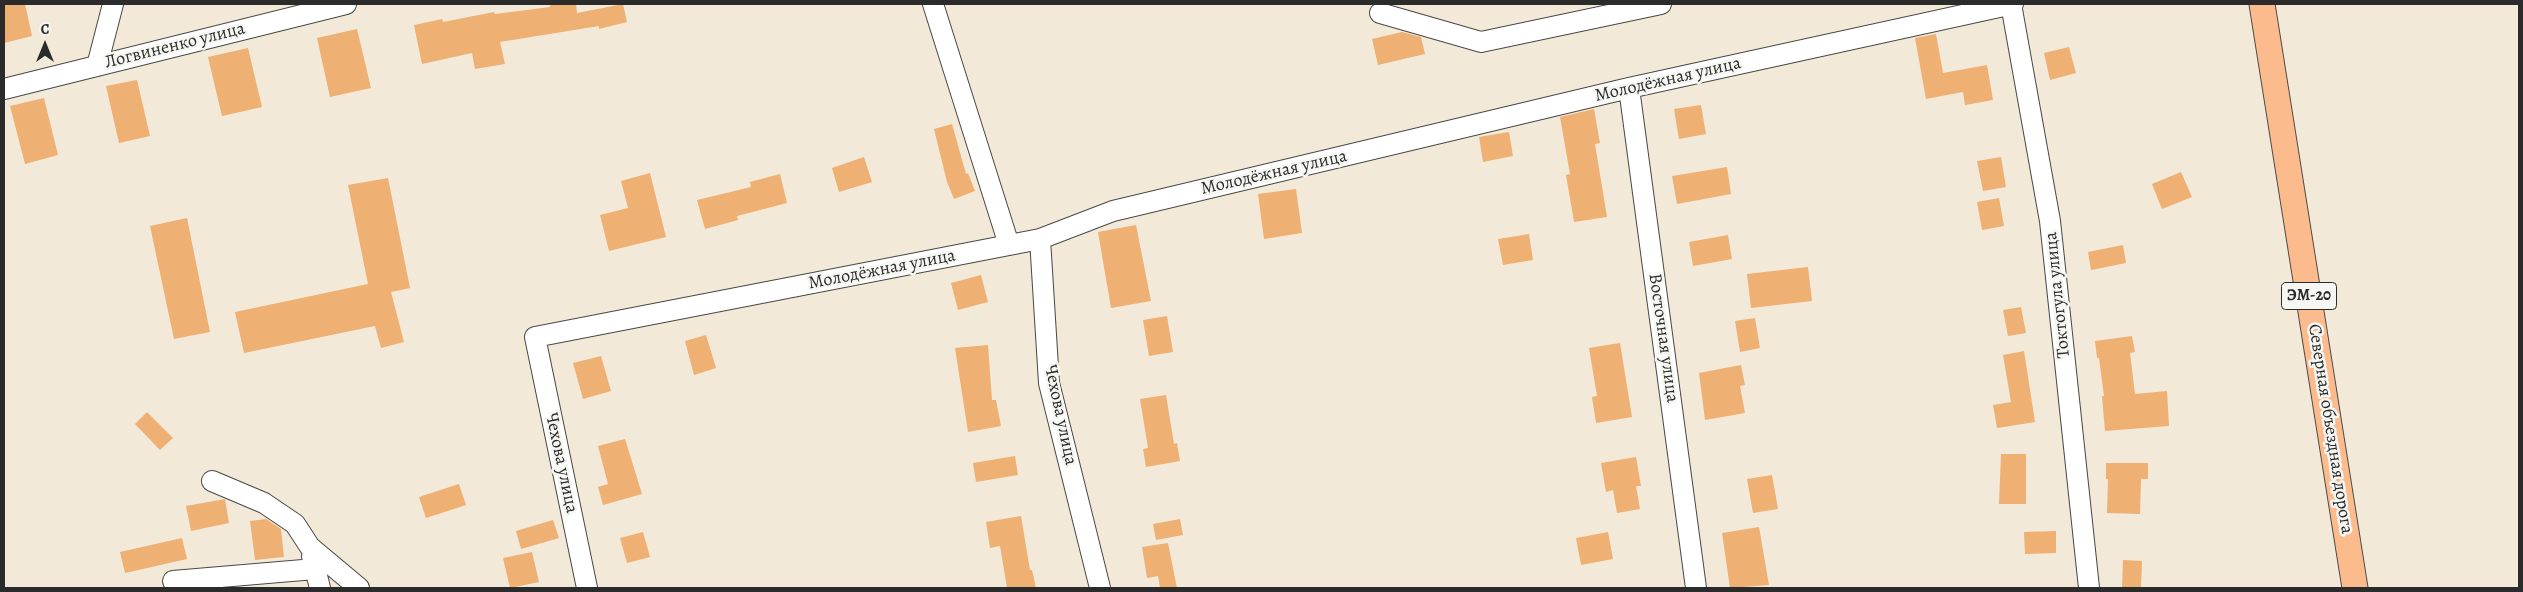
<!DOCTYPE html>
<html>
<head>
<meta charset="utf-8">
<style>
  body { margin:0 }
  #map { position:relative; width:2523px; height:592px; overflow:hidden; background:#f3e9d8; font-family:Alegreya,serif }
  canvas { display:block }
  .frame { position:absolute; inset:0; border:5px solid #2b2b2b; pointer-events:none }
  .north { position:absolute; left:20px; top:20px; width:50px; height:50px; -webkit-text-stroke:4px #f6f6f2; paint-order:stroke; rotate:0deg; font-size:14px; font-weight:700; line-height:20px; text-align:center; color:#2b2b2b }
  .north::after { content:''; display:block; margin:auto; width:18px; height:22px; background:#2b2b2b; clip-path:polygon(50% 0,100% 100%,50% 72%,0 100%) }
</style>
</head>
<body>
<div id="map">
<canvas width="2523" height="592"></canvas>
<div class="frame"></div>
<div class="north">С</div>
</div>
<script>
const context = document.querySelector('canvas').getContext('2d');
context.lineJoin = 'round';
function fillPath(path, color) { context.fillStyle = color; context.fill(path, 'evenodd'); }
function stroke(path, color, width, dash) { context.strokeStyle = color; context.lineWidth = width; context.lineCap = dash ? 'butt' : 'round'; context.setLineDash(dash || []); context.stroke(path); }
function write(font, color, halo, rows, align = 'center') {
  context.font = font + ' Alegreya,serif'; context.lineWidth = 5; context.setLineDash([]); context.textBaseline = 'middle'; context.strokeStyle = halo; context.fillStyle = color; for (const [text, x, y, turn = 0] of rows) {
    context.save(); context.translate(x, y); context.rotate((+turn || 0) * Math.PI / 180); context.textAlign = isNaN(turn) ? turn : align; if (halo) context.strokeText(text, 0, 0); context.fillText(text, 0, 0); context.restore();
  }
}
fillPath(new Path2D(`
  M 4,4 L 25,4 L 32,36 L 4,43 Z
  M 550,4 L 576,4 L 577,13 L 623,4 L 627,22 L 599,29 L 599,26 L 500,42 L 505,64 L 475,69 L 472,53 L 422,64 L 414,25 L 442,19 L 443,22 L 494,12 L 495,14 L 550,7 Z
  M 357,29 L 371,88 L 330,97 L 317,38 Z
  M 1402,32 L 1421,37 L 1425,54 L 1378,65 L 1372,39 Z
  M 1936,34 L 1943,73 L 1987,65 L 1993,100 L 1965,105 L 1963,92 L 1926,99 L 1915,38 Z
  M 2069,47 L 2076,73 L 2050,80 L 2044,53 Z
  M 248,48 L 262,107 L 222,116 L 208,57 Z
  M 137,80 L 150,136 L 119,143 L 106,86 Z
  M 44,98 L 58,155 L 25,164 L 10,106 Z
  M 1701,105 L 1706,134 L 1679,139 L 1674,109 Z
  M 1594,109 L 1600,143 L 1595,144 L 1607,217 L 1574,222 L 1566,175 L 1570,174 L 1560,117 Z
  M 952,124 L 966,174 L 968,173 L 975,191 L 954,199 L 947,182 L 934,129 Z
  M 1509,132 L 1513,156 L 1483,162 L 1479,137 Z
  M 864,157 L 872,182 L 839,192 L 832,168 Z
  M 2001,157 L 2006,187 L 1983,191 L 1977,161 Z
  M 1727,167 L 1731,194 L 1677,204 L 1672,176 Z
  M 2181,172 L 2192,197 L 2162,209 L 2152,184 Z
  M 650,173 L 666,237 L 609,251 L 600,215 L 628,208 L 621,181 Z
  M 780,174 L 787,203 L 737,216 L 738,220 L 705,229 L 697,200 L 751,187 L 750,182 Z
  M 388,178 L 410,288 L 391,292 L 404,342 L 381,348 L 375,326 L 244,353 L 235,312 L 368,284 L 348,185 Z
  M 1296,189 L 1302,233 L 1264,239 L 1258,194 Z
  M 1999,198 L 2004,226 L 1982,230 L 1977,202 Z
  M 187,218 L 210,332 L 174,339 L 150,226 Z
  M 1136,225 L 1151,301 L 1111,308 L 1098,232 Z
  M 1529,234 L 1533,260 L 1503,265 L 1498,239 Z
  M 1728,235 L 1732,259 L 1693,266 L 1689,242 Z
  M 2123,245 L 2126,263 L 2091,270 L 2088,252 Z
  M 1808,267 L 1812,301 L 1751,308 L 1747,274 Z
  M 981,275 L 988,302 L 958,310 L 951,283 Z
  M 2021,307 L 2026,333 L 2008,336 L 2003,310 Z
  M 1167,316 L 1173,352 L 1149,356 L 1143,320 Z
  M 1755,318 L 1760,348 L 1740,352 L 1735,321 Z
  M 706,335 L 716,368 L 694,375 L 685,341 Z
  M 2132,336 L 2135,352 L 2130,353 L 2135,394 L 2167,391 L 2169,426 L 2105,431 L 2102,396 L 2104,396 L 2099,358 L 2097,358 L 2095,341 Z
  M 1620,343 L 1632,417 L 1596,423 L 1592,397 L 1597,396 L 1589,348 Z
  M 988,345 L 992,400 L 996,400 L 1001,426 L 968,432 L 955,348 Z
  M 2024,351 L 2035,422 L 1997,428 L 1993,405 L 2011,402 L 2003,355 Z
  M 601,356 L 611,391 L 583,399 L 573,363 Z
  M 1741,365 L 1745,385 L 1740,386 L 1745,413 L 1705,420 L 1699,373 Z
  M 1166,395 L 1174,444 L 1177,443 L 1180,461 L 1146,467 L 1143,449 L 1148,448 L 1140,399 Z
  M 147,412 L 173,438 L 160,450 L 135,424 Z
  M 625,439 L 642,494 L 603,505 L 598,487 L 608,484 L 598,446 Z
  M 2001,454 L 2026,454 L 2026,504 L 1999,504 Z
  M 1015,456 L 1018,475 L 976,482 L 973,463 Z
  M 1636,457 L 1641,486 L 1636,486 L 1640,509 L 1617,513 L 1613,490 L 1606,492 L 1601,463 Z
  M 2106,463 L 2148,463 L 2148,479 L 2141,479 L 2140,514 L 2107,513 L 2108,479 L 2106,479 Z
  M 1772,475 L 1778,509 L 1753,513 L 1747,479 Z
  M 459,484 L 466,505 L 426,518 L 419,497 Z
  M 225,499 L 229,523 L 191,531 L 186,506 Z
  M 1021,516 L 1030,570 L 1032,570 L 1036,588 L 1007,588 L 1000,546 L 990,548 L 986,522 Z
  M 266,519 L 281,529 L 284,557 L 255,560 L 250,521 Z
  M 1180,519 L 1183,535 L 1156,540 L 1153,524 Z
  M 553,520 L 559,538 L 521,549 L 516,531 Z
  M 1759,527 L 1769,585 L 1730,588 L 1722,533 Z
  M 2056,531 L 2056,553 L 2025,554 L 2024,532 Z
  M 643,532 L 650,557 L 627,563 L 620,538 Z
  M 1608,532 L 1613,559 L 1581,565 L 1576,538 Z
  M 182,538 L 187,559 L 125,573 L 120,552 Z
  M 1168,543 L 1177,588 L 1160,588 L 1158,576 L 1147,578 L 1142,547 Z
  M 532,552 L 539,582 L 510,588 L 503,558 Z
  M 2123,560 L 2142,561 L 2141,588 L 2122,588 Z`), '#eeb073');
const minor = new Path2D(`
  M 933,4 L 1009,245
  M 2011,4 L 2050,221 L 2089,588
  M 1380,13 L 1481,42 L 1661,4
  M 97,66 L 113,4
  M 1629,88 L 1696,588
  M 4,89 L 346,4
  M 1040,239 L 1049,383 L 1100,588
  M 212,481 L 264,503 L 295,524 L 310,547 L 359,588
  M 312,556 L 320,588
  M 173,581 L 315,569
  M 587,588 L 535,337 L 1040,239 L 1113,211 L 1629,88 L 2013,4`);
const major = new Path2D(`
  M 2262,4 L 2355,588`);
stroke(minor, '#494845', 22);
stroke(major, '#494845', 27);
stroke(minor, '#fff', 20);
stroke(major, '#fbbb8d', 25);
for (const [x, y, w] of [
  [2309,296,55]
]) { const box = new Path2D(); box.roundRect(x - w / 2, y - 13.5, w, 27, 4); context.fillStyle = '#f6f6f2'; context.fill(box); stroke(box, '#2b2b2b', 1); }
write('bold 16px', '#2b2b2b', null, [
  ["ЭМ-20",2309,296]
]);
write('18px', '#2b2b2b', '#f6f6f2', [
  ["Логвиненко улица",175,46,-14],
  ["Молодёжная улица",1668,80,-13],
  ["Молодёжная улица",1274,173,-13],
  ["Молодёжная улица",882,270,-11],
  ["Токтогула улица",2058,295,-96],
  ["Восточная улица",1663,338,82],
  ["Чехова улица",1060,415,78],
  ["Северная объездная дорога",2330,429,81],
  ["Чехова улица",561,463,78]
]);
</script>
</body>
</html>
